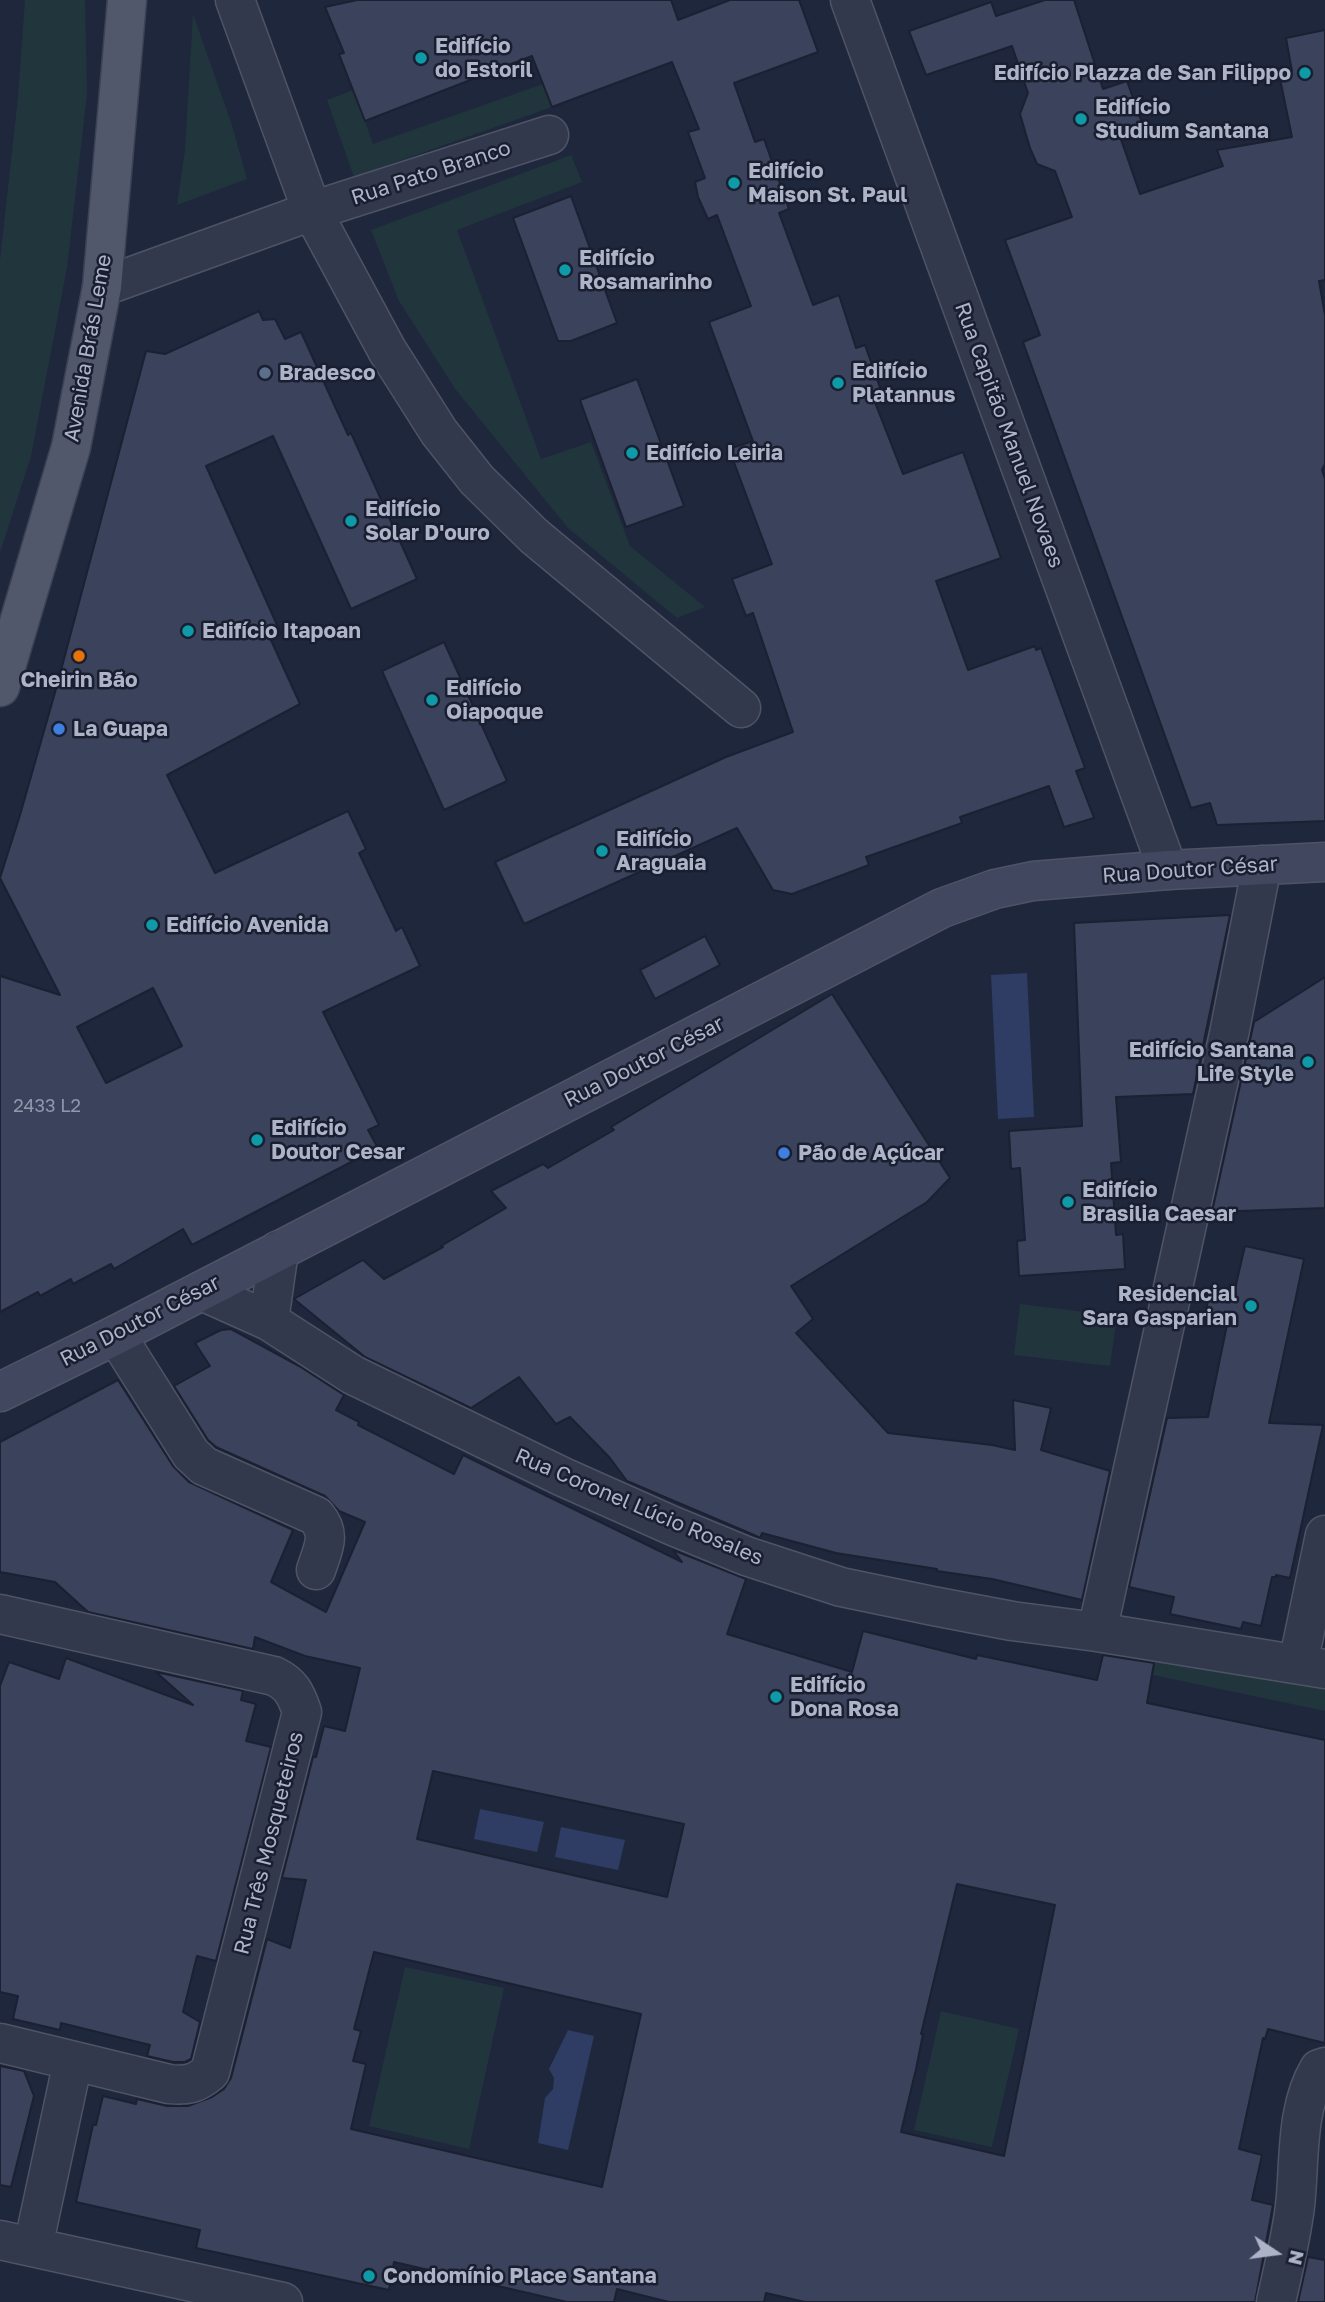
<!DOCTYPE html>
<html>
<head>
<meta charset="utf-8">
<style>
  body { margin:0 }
  #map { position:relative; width:1325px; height:2302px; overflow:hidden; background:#1f273c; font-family:"Golos Text",sans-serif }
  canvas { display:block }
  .north { position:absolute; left:1241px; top:2218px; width:70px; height:70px; -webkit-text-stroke:5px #191f30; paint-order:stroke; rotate:103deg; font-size:19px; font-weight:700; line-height:28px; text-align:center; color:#aeb4c8 }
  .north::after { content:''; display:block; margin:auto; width:24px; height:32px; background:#aeb4c8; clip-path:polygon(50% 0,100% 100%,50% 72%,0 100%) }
</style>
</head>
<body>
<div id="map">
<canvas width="1325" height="2302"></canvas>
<div class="north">N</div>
</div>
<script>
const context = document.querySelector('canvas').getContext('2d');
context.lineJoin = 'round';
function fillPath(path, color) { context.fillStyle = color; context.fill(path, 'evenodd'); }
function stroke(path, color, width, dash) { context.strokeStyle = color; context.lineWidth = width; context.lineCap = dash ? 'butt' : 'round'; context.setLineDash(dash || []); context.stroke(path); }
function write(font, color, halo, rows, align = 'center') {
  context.font = font + ' "Golos Text",sans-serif'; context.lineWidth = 5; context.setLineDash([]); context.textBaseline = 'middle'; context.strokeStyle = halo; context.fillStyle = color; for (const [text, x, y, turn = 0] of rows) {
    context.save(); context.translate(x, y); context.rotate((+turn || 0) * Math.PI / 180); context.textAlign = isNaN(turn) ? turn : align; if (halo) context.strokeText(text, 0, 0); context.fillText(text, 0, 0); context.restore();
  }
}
fillPath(new Path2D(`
  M 25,0 L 85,0 L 87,94 L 67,268 L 31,456 L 0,553 L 0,260 L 18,97 Z
  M 193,14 L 231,122 L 247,179 L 177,205 L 185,150 Z
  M 543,84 L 552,107 L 354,177 L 327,100 L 354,90 L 373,144 Z
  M 571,155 L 582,182 L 457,230 L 541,459 L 591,442 L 630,546 L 705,607 L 677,618 L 568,528 L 456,390 L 399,301 L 371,230 Z
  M 1020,1304 L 1117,1316 L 1110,1366 L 1014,1355 Z
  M 1156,1656 L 1325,1690 L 1325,1711 L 1153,1675 Z
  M 405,1967 L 504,1988 L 469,2149 L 369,2126 Z
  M 941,2011 L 1019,2029 L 992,2147 L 914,2130 Z`), '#21353d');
fillPath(new Path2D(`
  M 1027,973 L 1034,1117 L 998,1119 L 991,975 Z
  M 480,1809 L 544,1822 L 537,1852 L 474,1839 Z
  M 561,1827 L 625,1840 L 618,1870 L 555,1857 Z
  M 568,2030 L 594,2036 L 568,2150 L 538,2143 L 545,2098 L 553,2089 L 554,2078 L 549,2069 Z`), '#2f3c63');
const building = new Path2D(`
  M 357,0 L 671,0 L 678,20 L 730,0 L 799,0 L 818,52 L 734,83 L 755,142 L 764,139 L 789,209 L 779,213 L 813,305 L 839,295 L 856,348 L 865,345 L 883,396 L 874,400 L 903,474 L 963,452 L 1001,558 L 936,581 L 968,670 L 1035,646 L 1036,650 L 1041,648 L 1085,768 L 1076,771 L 1094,818 L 1064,827 L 1049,786 L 960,817 L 962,823 L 866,857 L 869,865 L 792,894 L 773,890 L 737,828 L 524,924 L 495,862 L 726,757 L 793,732 L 753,613 L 746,616 L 732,579 L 772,564 L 729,449 L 753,441 L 709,322 L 751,306 L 717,215 L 708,219 L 698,197 L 695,182 L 705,178 L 688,132 L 699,129 L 672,62 L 552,107 L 532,56 L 365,121 L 339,54 L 344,53 L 325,7 Z
  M 1045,0 L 1074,0 L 1103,89 L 1127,81 L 1142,123 L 1118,131 L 1140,194 L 1223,166 L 1217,150 L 1292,137 L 1279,74 L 1292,71 L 1286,38 L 1325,30 L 1325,280 L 1319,281 L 1325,315 L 1325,464 L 1322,470 L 1325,479 L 1325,821 L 1217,825 L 1210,803 L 1191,808 L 1023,342 L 1040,335 L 1005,240 L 1072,217 L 1055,171 L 1037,164 L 1030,148 L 1020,114 L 1028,93 L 1012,46 L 926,75 L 909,31 L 991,2 L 996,16 Z
  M 571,196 L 617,323 L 571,341 L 558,341 L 513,218 Z
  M 259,311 L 263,320 L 275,319 L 285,339 L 301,332 L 348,435 L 351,433 L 417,579 L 351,609 L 273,436 L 206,466 L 281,634 L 270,638 L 300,704 L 167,775 L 215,873 L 348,811 L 366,849 L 359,853 L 396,931 L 402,927 L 420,966 L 323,1012 L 379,1125 L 368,1130 L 378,1148 L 192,1245 L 183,1229 L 114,1269 L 111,1264 L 73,1284 L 71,1279 L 40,1296 L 38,1292 L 0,1312 L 0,976 L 60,995 L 0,878 L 20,815 L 56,689 L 146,351 L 165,354 ZM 153,988 L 182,1046 L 106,1083 L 77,1027 Z
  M 637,379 L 684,506 L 626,527 L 580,400 Z
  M 444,642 L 507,781 L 444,810 L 382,671 Z
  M 1230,915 L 1193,1094 L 1116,1097 L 1121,1162 L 1111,1163 L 1116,1235 L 1123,1234 L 1125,1269 L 1019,1276 L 1017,1241 L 1025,1240 L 1020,1168 L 1011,1169 L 1009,1131 L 1082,1126 L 1074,923 Z
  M 705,936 L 720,965 L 655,999 L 640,970 Z
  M 1325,977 L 1325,1208 L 1212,1212 L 1254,1022 Z
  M 832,994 L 950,1178 L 927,1202 L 791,1286 L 813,1319 L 796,1333 L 888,1433 L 992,1445 L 1015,1450 L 1013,1400 L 1051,1408 L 1041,1450 L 1110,1471 L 1082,1600 L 992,1579 L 937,1571 L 937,1569 L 836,1553 L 762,1533 L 760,1538 L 754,1535 L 627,1481 L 610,1458 L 570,1417 L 556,1424 L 519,1377 L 471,1408 L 365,1357 L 294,1299 L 363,1260 L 384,1279 L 443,1247 L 441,1246 L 506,1208 L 491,1191 L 543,1164 L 548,1168 L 614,1130 L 611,1127 Z
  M 1245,1246 L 1304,1259 L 1269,1423 L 1323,1425 L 1290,1578 L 1276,1575 L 1276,1577 L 1272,1577 L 1261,1626 L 1243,1622 L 1241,1629 L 1170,1614 L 1174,1597 L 1129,1587 L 1167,1418 L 1208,1417 L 1227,1325 L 1204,1319 L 1211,1287 L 1234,1293 Z
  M 231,1329 L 299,1366 L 344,1395 L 336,1410 L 359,1422 L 358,1425 L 454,1474 L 463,1455 L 682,1562 L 673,1550 L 746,1579 L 727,1634 L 852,1672 L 863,1631 L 976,1659 L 977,1655 L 1097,1680 L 1103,1655 L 1154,1663 L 1147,1703 L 1325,1740 L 1325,2043 L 1268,2029 L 1265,2039 L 1263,2038 L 1239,2149 L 1262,2155 L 1252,2200 L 1273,2205 L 1255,2302 L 805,2302 L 766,2293 L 764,2302 L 669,2302 L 617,2289 L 614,2302 L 567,2302 L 394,2262 L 389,2290 L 196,2248 L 200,2230 L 76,2202 L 93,2125 L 96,2125 L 103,2096 L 136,2104 L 137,2099 L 167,2106 L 188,2106 L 212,2097 L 224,2089 L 231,2078 L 267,1939 L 290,1948 L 306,1880 L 282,1878 L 313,1757 L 316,1757 L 324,1726 L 345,1731 L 360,1668 L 305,1656 L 255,1637 L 253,1649 L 88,1612 L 55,1582 L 0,1572 L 0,1442 L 118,1380 L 173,1466 L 189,1482 L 293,1530 L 271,1582 L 326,1612 L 365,1522 L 339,1511 L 325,1496 L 216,1447 L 208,1440 L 174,1386 L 210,1366 L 195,1343 L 221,1330 ZM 433,1771 L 684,1824 L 667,1897 L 417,1839 ZM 957,1884 L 1055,1905 L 1004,2156 L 901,2132 L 916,2069 L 923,2034 L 921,2034 ZM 374,1952 L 641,2014 L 602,2187 L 351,2129 L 366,2064 L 353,2061 L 361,2031 L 354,2029 Z
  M 66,1658 L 193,1705 L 156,1672 L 243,1691 L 241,1700 L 256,1704 L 246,1741 L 271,1747 L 216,1961 L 197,1956 L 183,2012 L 200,2022 L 191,2059 L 185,2062 L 173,2062 L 147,2056 L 150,2045 L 61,2023 L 60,2030 L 13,2019 L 18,1996 L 0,1992 L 0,1686 L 9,1662 L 59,1679 Z
  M 0,2066 L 24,2071 L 34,2096 L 11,2187 L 0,2185 Z
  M 1308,2257 L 1325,2260 L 1325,2302 L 1298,2302 Z`);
fillPath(building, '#3b435c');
stroke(building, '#1b2032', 2);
const street = new Path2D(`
  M 235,0 L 312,211 L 387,350 L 439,432 L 477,480 L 534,536 L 741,708
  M 850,0 L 1168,870
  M 102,287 L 312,211 L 549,135
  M 202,1291 L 269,1321 L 353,1375 L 563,1477 L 673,1526 L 746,1556 L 841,1587 L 933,1606 L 1012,1621 L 1097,1632 L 1325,1669
  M 269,1321 L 279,1250
  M 116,1335 L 191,1454 L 204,1466 L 316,1516 C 332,1535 323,1548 316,1570
  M 0,1614 L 274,1676 C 291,1684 296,1694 302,1712 L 210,2072 C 196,2084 187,2086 169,2084 L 0,2043
  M 1097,1632 L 1229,1034 L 1262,865
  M 1298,1664 L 1325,1535
  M 0,2240 L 283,2302
  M 33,2247 L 73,2061
  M 1276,2302 C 1283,2270 1291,2239 1295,2206 C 1300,2162 1295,2109 1319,2069 L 1325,2067`);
const secondary = new Path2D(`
  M 0,1392 L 116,1335 L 942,908 L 995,889 L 1033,881 L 1168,870 L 1325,862`);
const primary = new Path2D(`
  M 0,687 L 71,447 L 102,287 L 127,0`);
stroke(street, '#4e5466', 41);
stroke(secondary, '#4e5466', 41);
stroke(primary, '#3c4255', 41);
stroke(street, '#33394c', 38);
stroke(secondary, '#41475f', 38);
stroke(primary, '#51586c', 38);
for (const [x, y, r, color] of [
  [421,58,7,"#0f9aa8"],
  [1305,73,7,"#0f9aa8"],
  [1081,119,7,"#0f9aa8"],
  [734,183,7,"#0f9aa8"],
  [565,270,7,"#0f9aa8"],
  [265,373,7,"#5c6f8a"],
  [838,383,7,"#0f9aa8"],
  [632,453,7,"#0f9aa8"],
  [351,521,7,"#0f9aa8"],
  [188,631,7,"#0f9aa8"],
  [79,656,7,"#e8710a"],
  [432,700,7,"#0f9aa8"],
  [59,729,7,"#3f7fe0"],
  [602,851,7,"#0f9aa8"],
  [152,925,7,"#0f9aa8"],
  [1308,1062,7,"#0f9aa8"],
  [257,1140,7,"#0f9aa8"],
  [784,1153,7,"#3f7fe0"],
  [1068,1202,7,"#0f9aa8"],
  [1251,1306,7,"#0f9aa8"],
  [776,1697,7,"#0f9aa8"],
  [369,2276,7,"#0f9aa8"]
]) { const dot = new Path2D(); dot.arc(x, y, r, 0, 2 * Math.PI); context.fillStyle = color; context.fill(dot); stroke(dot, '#191f30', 2.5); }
write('18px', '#9198ad', null, [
  ["2433 L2",47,1106]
]);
write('bold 21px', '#aeb4c8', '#191f30', [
  ["Edifício",435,46],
  ["do Estoril",435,70],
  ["Edifício Plazza de San Filippo",1291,73,"right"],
  ["Edifício",1095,107],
  ["Studium Santana",1095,131],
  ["Edifício",748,171],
  ["Maison St. Paul",748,195],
  ["Edifício",579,258],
  ["Rosamarinho",579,282],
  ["Edifício",852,371],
  ["Platannus",852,395],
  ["Bradesco",279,373],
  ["Edifício Leiria",646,453],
  ["Edifício",365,509],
  ["Solar D'ouro",365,533],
  ["Edifício Itapoan",202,631],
  ["Cheirin Bão",79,680,"center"],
  ["Edifício",446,688],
  ["Oiapoque",446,712],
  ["La Guapa",73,729],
  ["Edifício",616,839],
  ["Araguaia",616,863],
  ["Edifício Avenida",166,925],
  ["Edifício Santana",1294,1050,"right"],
  ["Life Style",1294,1074,"right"],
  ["Edifício",271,1128],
  ["Doutor Cesar",271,1152],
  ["Pão de Açúcar",798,1153],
  ["Edifício",1082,1190],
  ["Brasilia Caesar",1082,1214],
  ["Residencial",1237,1294,"right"],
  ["Sara Gasparian",1237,1318,"right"],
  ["Edifício",790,1685],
  ["Dona Rosa",790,1709],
  ["Condomínio Place Santana",383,2276]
], 'left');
write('21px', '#aeb4c8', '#191f30', [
  ["Rua Pato Branco",431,173,-18],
  ["Avenida Brás Leme",88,348,-80],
  ["Rua Capitão Manuel Novaes",1009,435,70],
  ["Rua Doutor César",1190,870,-4],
  ["Rua Doutor César",644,1062,-27],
  ["Rua Doutor César",140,1321,-27],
  ["Rua Coronel Lúcio Rosales",639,1507,23],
  ["Rua Três Mosqueteiros",269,1843,-76]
]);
</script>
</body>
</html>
